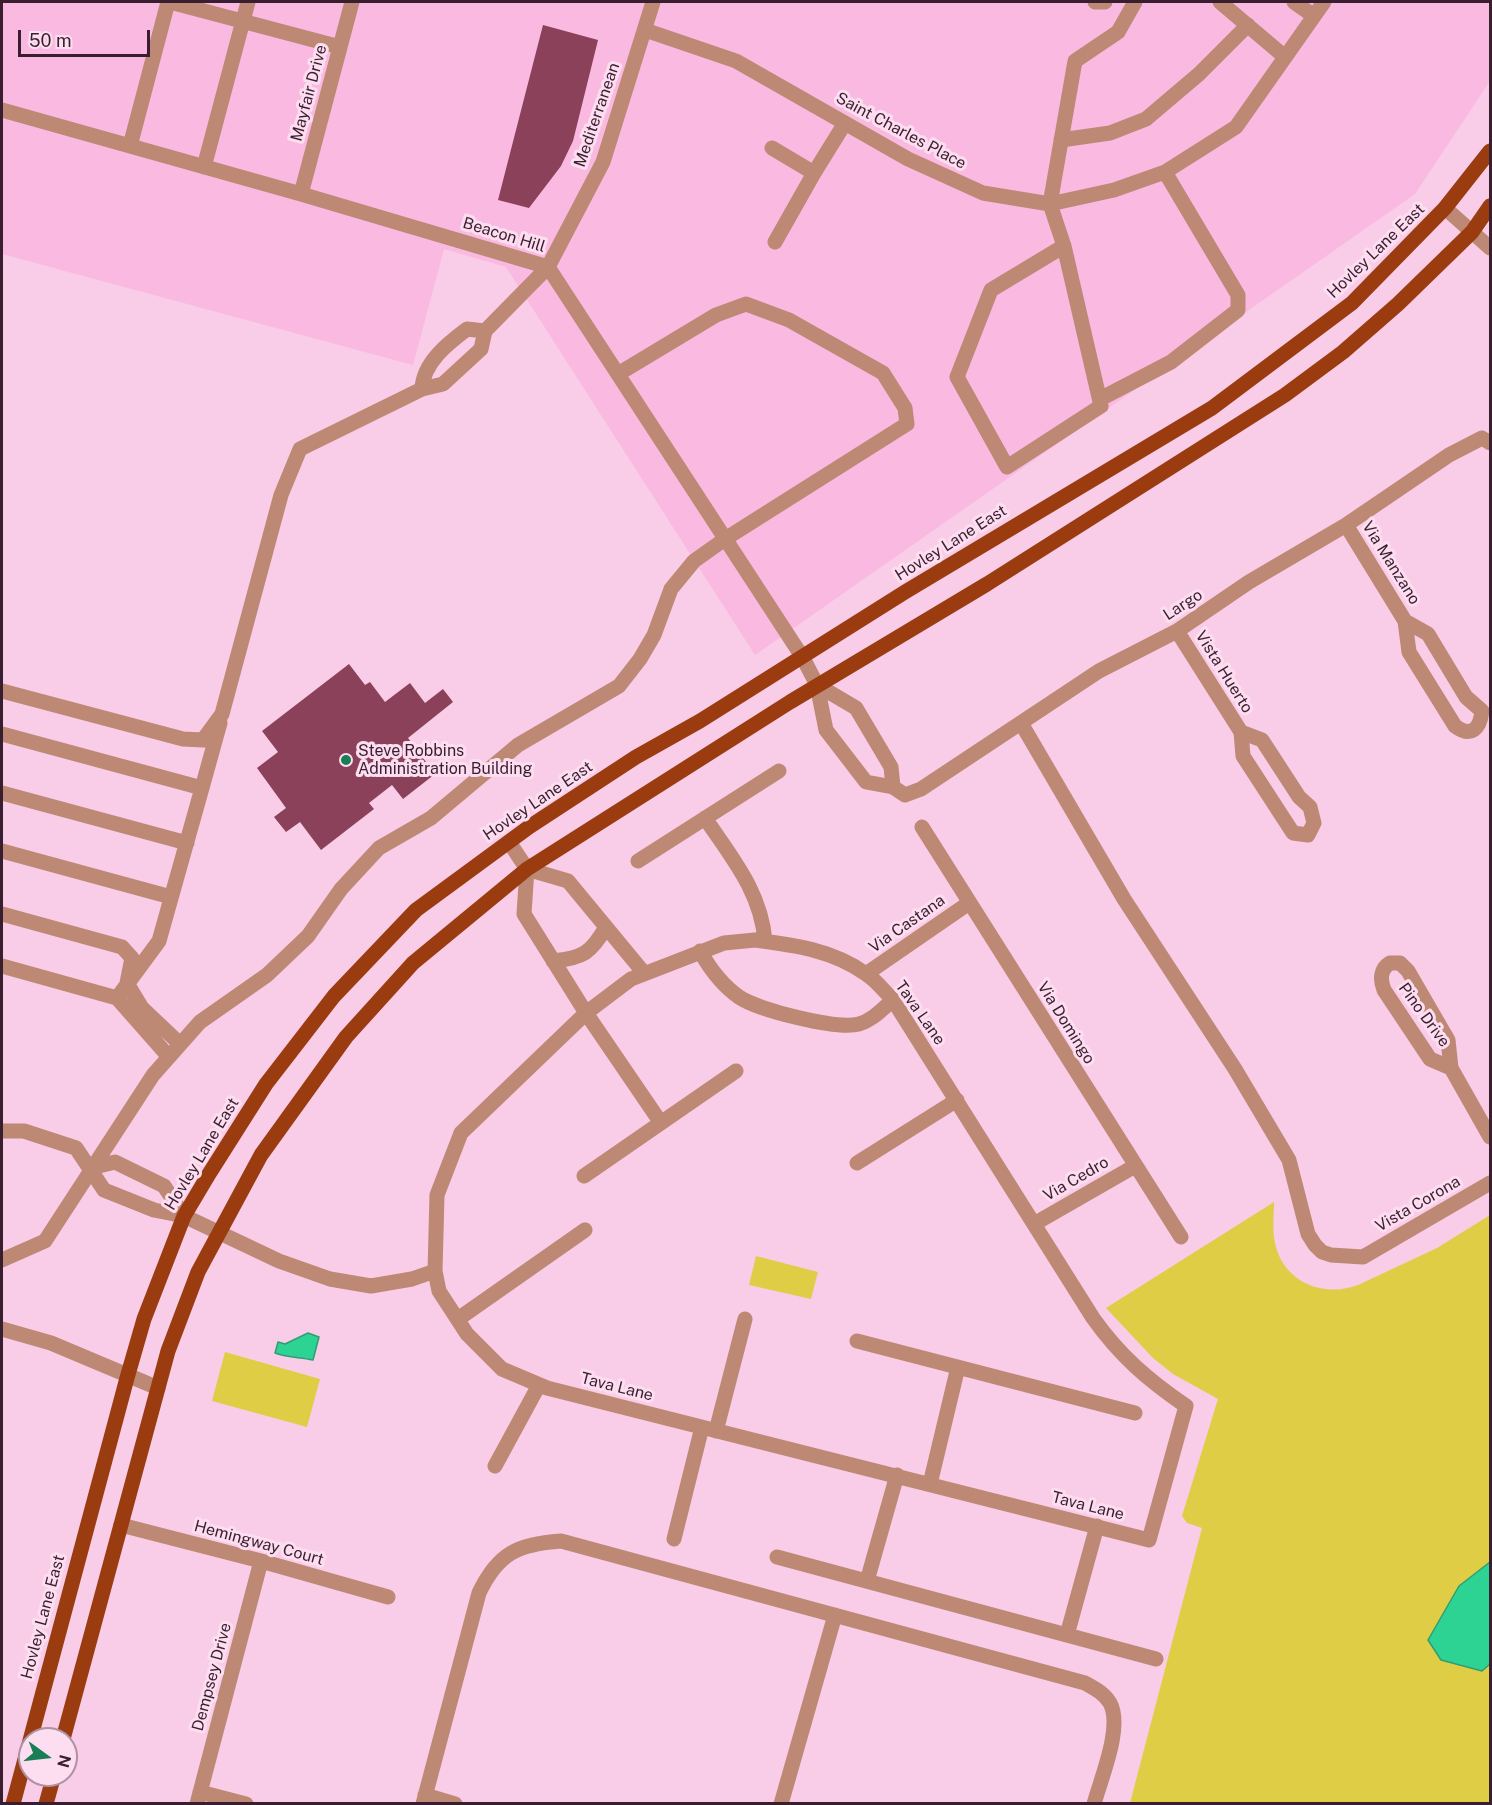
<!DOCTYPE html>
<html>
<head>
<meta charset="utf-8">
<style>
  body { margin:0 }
  #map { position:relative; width:1492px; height:1805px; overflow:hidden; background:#f9cce7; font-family:"Public Sans",sans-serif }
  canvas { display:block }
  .frame { position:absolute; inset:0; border:3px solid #391e30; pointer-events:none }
  .north { position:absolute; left:18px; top:1727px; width:60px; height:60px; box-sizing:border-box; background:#fddef0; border:2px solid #af91a3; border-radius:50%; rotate:105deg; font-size:16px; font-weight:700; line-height:24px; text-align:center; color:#391e30 }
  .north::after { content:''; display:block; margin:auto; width:21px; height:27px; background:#197d56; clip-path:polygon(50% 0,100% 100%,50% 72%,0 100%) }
  .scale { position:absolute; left:18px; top:30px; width:132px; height:27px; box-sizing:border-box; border:3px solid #391e30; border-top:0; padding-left:8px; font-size:18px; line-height:21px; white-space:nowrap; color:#391e30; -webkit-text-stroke:4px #fddef0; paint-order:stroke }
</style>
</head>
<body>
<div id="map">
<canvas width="1492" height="1805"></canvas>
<div class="frame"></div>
<div class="north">N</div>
<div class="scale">50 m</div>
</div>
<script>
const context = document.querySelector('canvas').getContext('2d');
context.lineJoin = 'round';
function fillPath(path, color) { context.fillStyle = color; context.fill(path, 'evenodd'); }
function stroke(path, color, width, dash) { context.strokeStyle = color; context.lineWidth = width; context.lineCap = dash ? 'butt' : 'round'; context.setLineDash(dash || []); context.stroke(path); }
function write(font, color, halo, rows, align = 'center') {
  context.font = font + ' "Public Sans",sans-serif'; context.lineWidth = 6; context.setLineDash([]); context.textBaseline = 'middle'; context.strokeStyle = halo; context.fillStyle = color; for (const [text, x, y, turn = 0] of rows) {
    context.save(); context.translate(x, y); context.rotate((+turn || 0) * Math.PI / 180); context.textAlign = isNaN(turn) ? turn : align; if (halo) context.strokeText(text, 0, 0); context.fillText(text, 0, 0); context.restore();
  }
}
fillPath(new Path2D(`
  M 2,2 L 1490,2 L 1490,81 L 1415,194 L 755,655 L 506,267 L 444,249 L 413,365 L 2,254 Z`), '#fab9e1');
fillPath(new Path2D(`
  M 1274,1202 C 1274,1215 1272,1230 1275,1243 C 1283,1282 1323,1298 1358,1285 L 1437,1248 L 1490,1215 L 1490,1803 L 1130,1803 L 1202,1528 L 1187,1523 L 1182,1516 L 1218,1399 L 1173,1374 L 1153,1358 L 1106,1308 Z
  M 756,1256 L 818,1272 L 811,1299 L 749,1285 Z
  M 225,1352 L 320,1379 L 307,1427 L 212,1401 Z`), '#e0cd46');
const water = new Path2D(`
  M 308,1333 L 319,1337 L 313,1360 C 299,1357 289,1358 275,1353 L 278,1342 L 285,1344 Z
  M 1490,1562 L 1490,1664 L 1482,1671 L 1441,1660 L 1428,1640 L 1459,1586 Z`);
fillPath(water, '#2dd393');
stroke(water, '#319d75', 1.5);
fillPath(new Path2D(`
  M 543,25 L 598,40 L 573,141 L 561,166 L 529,208 L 498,200 Z
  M 349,664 L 365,685 L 370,682 L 385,702 L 410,683 L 425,703 L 443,689 L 453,702 L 408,738 L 435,774 L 403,799 L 392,785 L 369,803 L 374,809 L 321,850 L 300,822 L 286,832 L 274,817 L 286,808 L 257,768 L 278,752 L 262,731 Z`), '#8a4159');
stroke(new Path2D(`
  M 170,2 L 340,47
  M 1095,2 L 1105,2
  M 1220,2 L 1285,57
  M 1294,2 L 1314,16
  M 645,30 L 736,61 L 908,159 L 983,193 L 1050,204 L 1114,190 L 1165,172 L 1236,127 L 1324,2
  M 2,110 L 301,194 L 548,267 L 803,658 L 817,685
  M 1061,140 L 1110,133 L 1146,119 L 1199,74 L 1248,25
  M 130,146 L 168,2
  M 772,148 L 814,173 L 845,123
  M 204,167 L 248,2
  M 301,194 L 352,2
  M 1445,208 L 1490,248
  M 775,242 L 814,173
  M 1064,246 L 991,290 L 957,377 L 1007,467 L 1101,406 L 1064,246 L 1050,204 L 1075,61 L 1118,32 L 1135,2
  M 485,331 L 548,267 L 603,162 L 653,2
  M 1100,399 L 1171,362 L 1238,310 L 1238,295 L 1165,172
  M 1346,525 L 1405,621 L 1409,652 L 1455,726 C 1471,738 1480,729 1482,711 L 1466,697 L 1428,634 L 1405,621
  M 1177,631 L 1241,732 L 1243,756 L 1293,833 L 1308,835 L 1314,823 L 1310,807 L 1299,797 L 1262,740 L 1241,732
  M 817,685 L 856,708 L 891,767 L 893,787 L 866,782 L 826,730 Z
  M 2,691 L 183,739 L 203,740 L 222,714 L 281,495 L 300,449 L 422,389 L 443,384 L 481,349 L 485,331 L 467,329 C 447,344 423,363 422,389
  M 1021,723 L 1124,899 L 1235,1069 L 1289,1160 L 1308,1234 L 1315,1245 L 1322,1252 L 1331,1255 L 1363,1257 L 1490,1183
  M 2,734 L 202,788 L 159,941 L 117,998
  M 893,787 L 905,795 L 921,789 L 1099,671 L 1177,631 L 1249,582 L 1346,525 L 1449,455 L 1482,438 L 1490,443
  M 202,788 L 220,723
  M 2,793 L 187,843
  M 705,818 C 732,858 761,892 765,941
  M 922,827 L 1181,1237
  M 509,842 L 527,869 L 524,914 L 586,1013 L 661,1123
  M 2,851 L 171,897
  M 638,861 L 779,771
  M 527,869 L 568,881 L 644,973
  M 2,914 L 122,947 L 132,958 L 127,983 L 142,1008 L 180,1044
  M 755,940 C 794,945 833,950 866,974 C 876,980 884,991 893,1000 L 1093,1318 C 1120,1356 1148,1380 1186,1406 L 1149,1540 L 547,1388 L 502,1369 L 467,1334 L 439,1291 L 435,1271 L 437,1195 L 461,1133 L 586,1013 L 631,979 L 724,943 Z
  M 700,951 C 710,969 722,985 739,997 C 758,1010 837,1030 859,1024 C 873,1020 882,1009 893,1000
  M 553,961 C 583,958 591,953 606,927
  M 2,966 L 117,998 L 169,1057
  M 866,974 L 969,903
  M 1451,1068 L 1430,1059 L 1384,990 C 1380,980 1380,969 1390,963 L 1400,963 L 1408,971 L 1448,1040 L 1451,1068 L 1490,1137
  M 2,1131 L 24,1131 L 76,1148 L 104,1190 L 154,1210 L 184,1216 L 279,1261 L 330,1279 L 371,1286 L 412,1279 L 435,1271
  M 857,1163 L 957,1100
  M 91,1168 L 115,1162 L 164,1186 L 184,1216
  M 584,1176 L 736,1071
  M 1034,1224 L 1135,1166
  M 2,1260 L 45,1241 L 153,1075 L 200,1022 L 267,975 L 308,936 L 341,889 L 379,848 L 431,818 L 518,745 L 619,686 L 640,659 L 654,635 L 671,589 L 694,561 L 725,539 L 907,424 L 905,408 L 883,373 L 789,320 L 746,304 L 716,315 L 618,374
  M 458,1319 L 585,1230
  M 2,1329 L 51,1343 L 158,1388
  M 857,1341 L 1135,1413
  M 716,1431 L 745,1319
  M 495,1466 L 539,1385
  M 930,1484 L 958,1367
  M 121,1525 L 261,1561 L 388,1597
  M 674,1539 L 702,1427
  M 777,1557 L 1156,1659
  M 867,1581 L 897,1475
  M 1067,1635 L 1097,1526
  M 200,1792 L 246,1804
  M 425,1795 L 455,1804
  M 197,1804 L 261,1561
  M 423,1804 L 479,1593 C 498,1553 518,1544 561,1541 L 1085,1683 C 1094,1688 1104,1693 1110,1703 C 1123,1727 1101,1778 1094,1804
  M 781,1804 L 835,1615`), '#bd8874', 15);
stroke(new Path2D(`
  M 63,1739 L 168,1351 L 198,1272 L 261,1155 L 346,1037 L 413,963 L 527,869 L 790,702 L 987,584 L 1285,395 L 1343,352 L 1398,304 L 1472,232 L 1490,206
  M 13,1804 L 127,1378 L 144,1319 L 184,1216 L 209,1174 L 266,1084 L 334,996 L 416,910 L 529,827 L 636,757 L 700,721 L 905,592 L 1212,408 L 1352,303 L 1445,208 L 1490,151
  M 46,1804 L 54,1775`), '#9a3c10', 15);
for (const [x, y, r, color] of [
  [346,760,6,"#197d56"]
]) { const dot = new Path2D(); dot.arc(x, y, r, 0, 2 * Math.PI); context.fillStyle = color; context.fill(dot); stroke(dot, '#fddef0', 2); }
write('16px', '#391e30', '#fddef0', [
  ["Mayfair Drive",309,93,-75],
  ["Mediterranean",597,115,-71],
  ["Saint Charles Place",901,131,28],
  ["Beacon Hill",504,235,17],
  ["Hovley Lane East",1376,251,-44],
  ["Hovley Lane East",951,543,-32],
  ["Via Manzano",1391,563,58],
  ["Largo",1183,605,-33],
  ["Vista Huerto",1224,672,58],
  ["Hovley Lane East",538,801,-34],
  ["Via Castana",907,924,-35],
  ["Tava Lane",920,1013,55],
  ["Pino Drive",1424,1015,54],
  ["Via Domingo",1066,1023,58],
  ["Hovley Lane East",202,1154,-59],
  ["Via Cedro",1076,1179,-30],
  ["Vista Corona",1418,1204,-30],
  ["Tava Lane",617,1387,14],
  ["Tava Lane",1088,1506,14],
  ["Hemingway Court",259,1543,15],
  ["Hovley Lane East",43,1617,-75],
  ["Dempsey Drive",212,1677,-75]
]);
write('16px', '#391e30', '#fddef0', [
  ["Steve Robbins",358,751],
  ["Administration Building",358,769]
], 'left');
</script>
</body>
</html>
